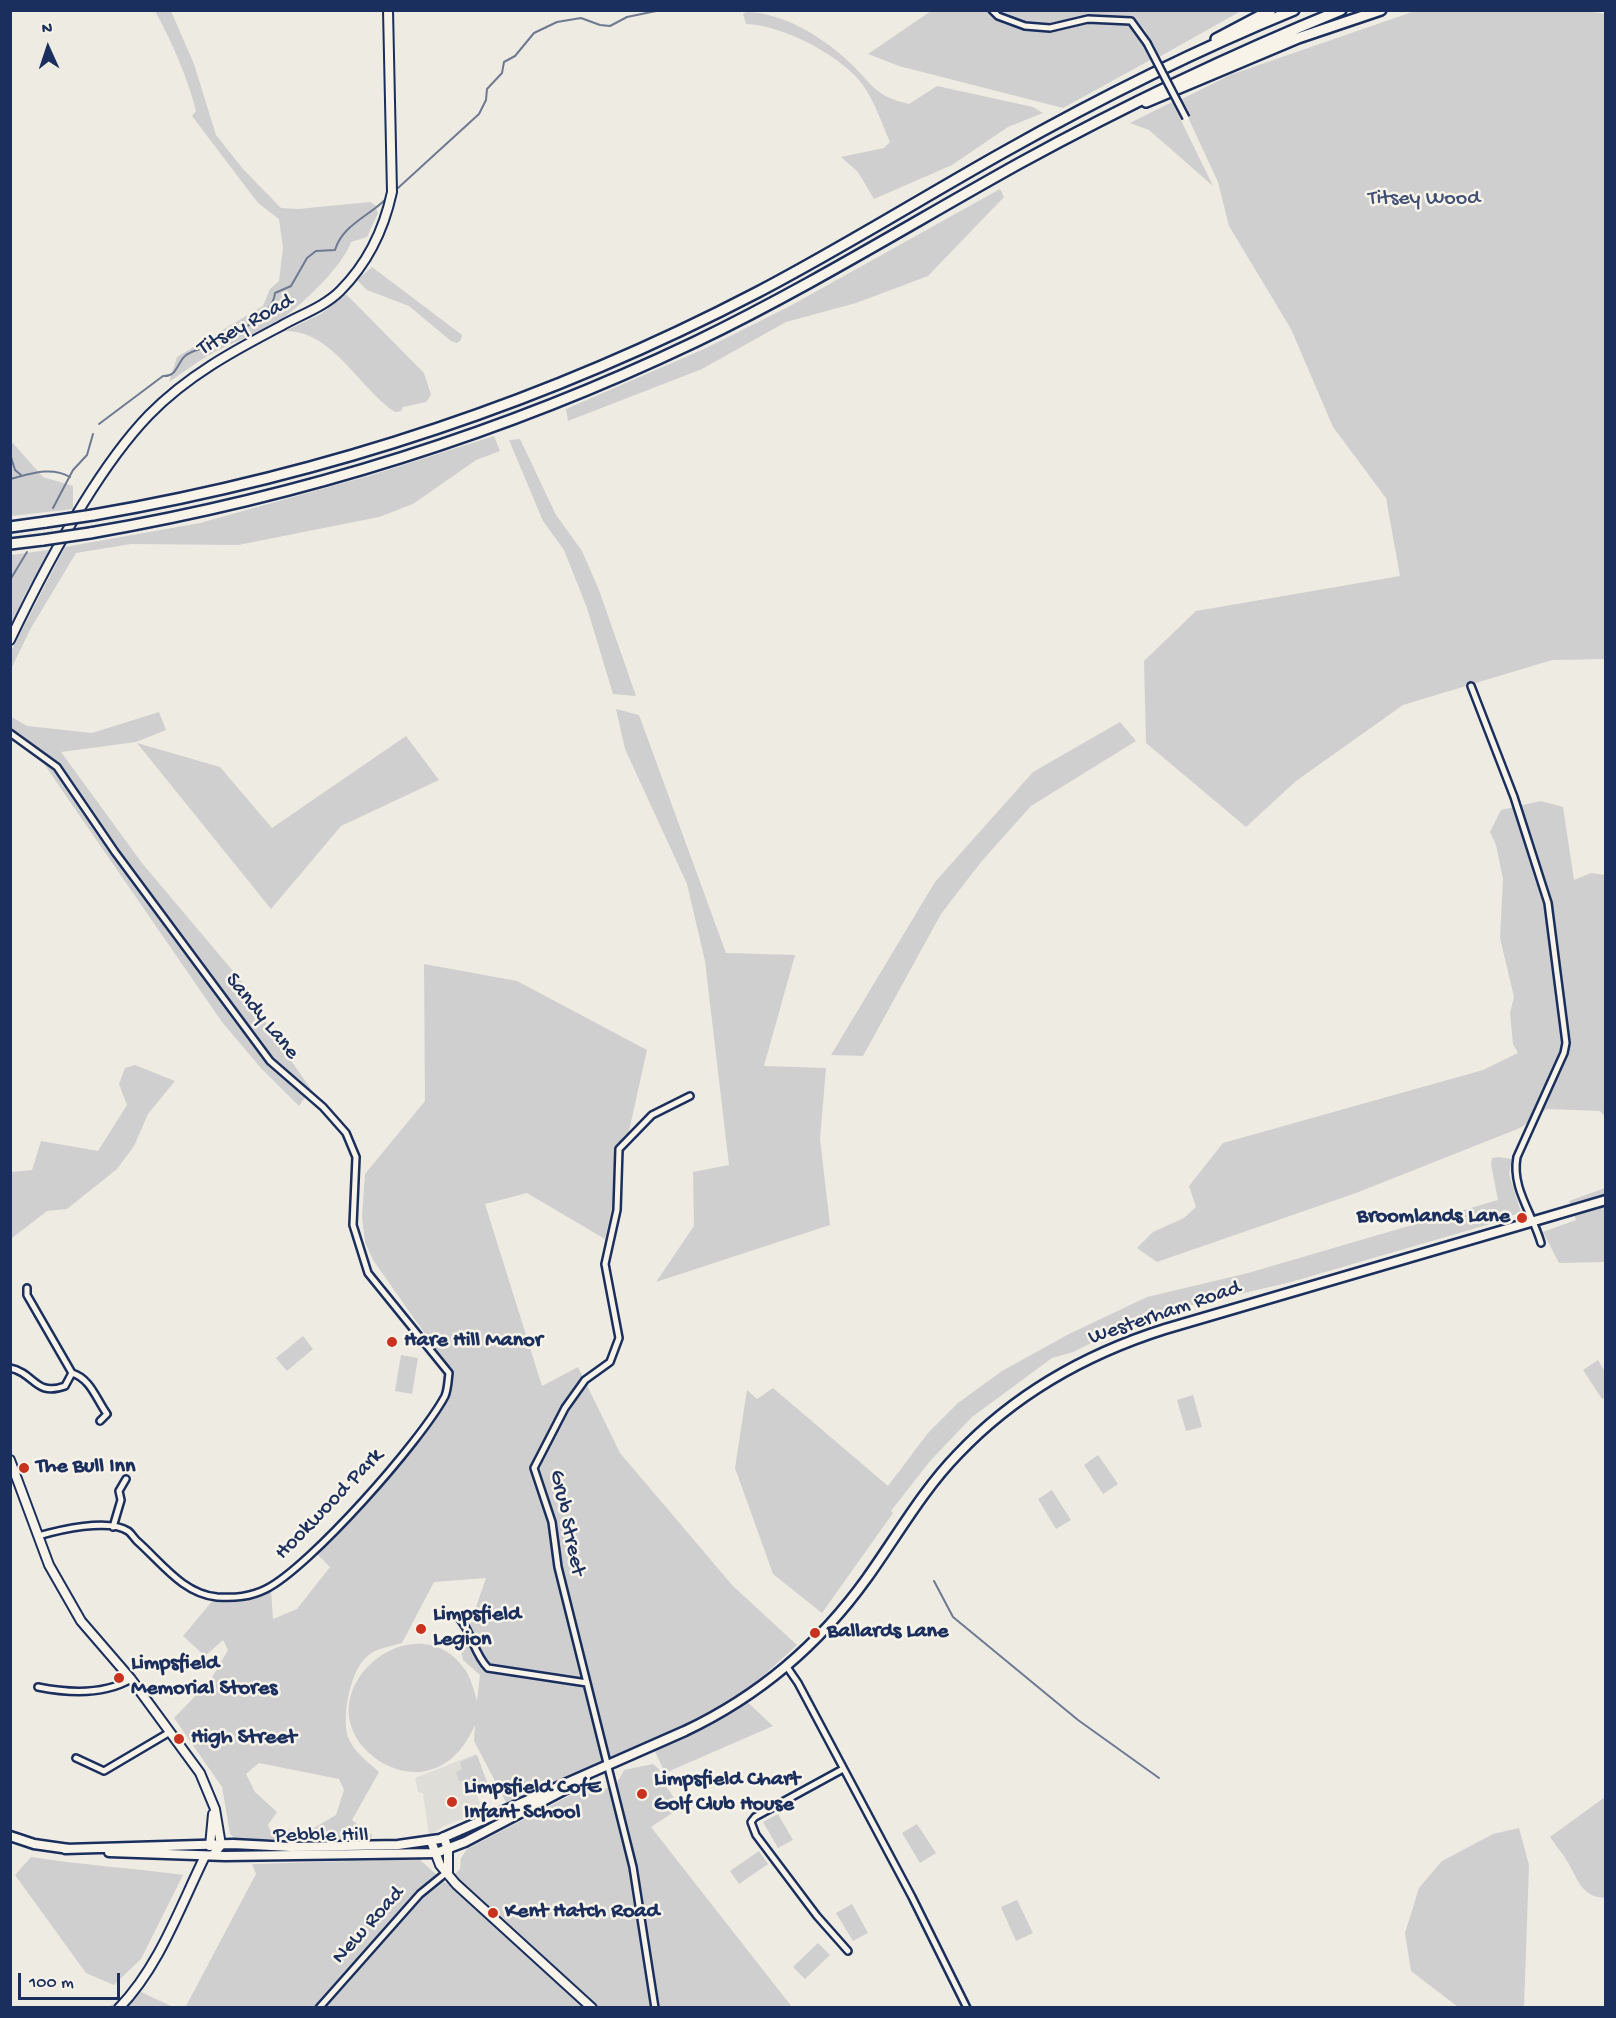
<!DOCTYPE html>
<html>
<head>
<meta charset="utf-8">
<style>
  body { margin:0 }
  #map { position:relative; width:1616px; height:2018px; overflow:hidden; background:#eeebe2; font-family:"Gochi Hand",sans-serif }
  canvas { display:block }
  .frame { position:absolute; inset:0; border:12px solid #1b2f5e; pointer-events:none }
  .north { position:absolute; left:18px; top:18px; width:60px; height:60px; -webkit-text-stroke:4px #f7f3e8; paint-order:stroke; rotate:357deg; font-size:16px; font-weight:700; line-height:24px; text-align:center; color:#1b2f5e }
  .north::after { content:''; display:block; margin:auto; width:21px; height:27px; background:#1b2f5e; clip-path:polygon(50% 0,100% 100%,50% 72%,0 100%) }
  .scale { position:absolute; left:18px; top:1973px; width:102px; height:27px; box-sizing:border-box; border:3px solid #1b2f5e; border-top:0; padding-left:8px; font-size:18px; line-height:21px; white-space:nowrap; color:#1b2f5e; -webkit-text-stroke:4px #f7f3e8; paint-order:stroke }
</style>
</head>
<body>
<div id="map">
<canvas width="1616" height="2018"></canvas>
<div class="frame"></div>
<div class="north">N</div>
<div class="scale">100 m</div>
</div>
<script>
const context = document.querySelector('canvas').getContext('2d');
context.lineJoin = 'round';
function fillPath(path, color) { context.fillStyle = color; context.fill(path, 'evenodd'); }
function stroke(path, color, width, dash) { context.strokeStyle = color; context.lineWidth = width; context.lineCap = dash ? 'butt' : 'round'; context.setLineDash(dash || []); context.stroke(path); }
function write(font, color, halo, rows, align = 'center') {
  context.font = font + ' "Gochi Hand",sans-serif'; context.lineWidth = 5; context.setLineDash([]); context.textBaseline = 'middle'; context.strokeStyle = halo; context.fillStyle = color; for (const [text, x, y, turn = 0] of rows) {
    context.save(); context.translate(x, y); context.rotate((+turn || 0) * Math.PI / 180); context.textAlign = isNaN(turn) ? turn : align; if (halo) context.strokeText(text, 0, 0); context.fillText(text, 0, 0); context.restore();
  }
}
fillPath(new Path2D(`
  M 476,1754 L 488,1785 L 475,1790 L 483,1811 L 444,1826 L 429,1836 L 423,1793 L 418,1792 L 415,1778 Z`), '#deddd8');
fillPath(new Path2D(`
  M 987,10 L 995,18 L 1023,28 L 1048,30 L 1088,21 L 1130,23 L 1152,59 L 1063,108 L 899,66 L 868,54 L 931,11 Z
  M 1581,10 L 1605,14 L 1605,659 L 1552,660 L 1403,705 L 1296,781 L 1246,827 L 1146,743 L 1144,661 L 1196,611 L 1400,576 L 1386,498 L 1333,427 L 1291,329 L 1229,226 L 1218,182 L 1180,100 L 1230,75 L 1415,11 Z
  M 155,11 L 171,11 L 194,64 L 216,135 L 243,169 L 281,208 L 298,209 L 370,202 L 375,205 L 378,213 L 367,237 L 351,242 C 344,265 298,309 277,322 C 258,334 235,341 215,352 C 199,360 184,372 169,382 L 177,357 L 263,306 L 270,289 L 279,281 L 283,248 L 279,219 L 258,203 L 192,116 L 196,111 C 187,76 172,42 155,11 Z
  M 997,11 L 1241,11 L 1159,57 L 1145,30 L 1134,19 L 1088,16 L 1049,25 L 1027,22 Z
  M 747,12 C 783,13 819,35 846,59 C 872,82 871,95 909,104 L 937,86 L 1033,107 L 1043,113 L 1008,127 L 952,165 L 874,199 L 858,172 L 841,157 L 884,148 L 890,142 C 881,122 873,96 859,80 C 836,53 781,25 746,24 L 743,14 Z
  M 1172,102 L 1213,186 L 1149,130 L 1130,123 Z
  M 1000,189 L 1004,197 L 928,276 L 856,303 L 786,322 L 702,369 L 568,421 L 566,409 L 704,349 L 790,306 Z
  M 372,267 L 462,335 L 461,340 L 457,343 L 451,341 L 409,306 L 367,290 L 357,280 Z
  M 346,294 L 424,373 L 431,395 L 426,402 L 403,407 L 401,411 L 395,412 C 359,388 332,330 285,331 L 321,314 Z
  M 494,436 L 500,451 L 476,460 L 413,504 L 379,517 L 238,545 L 131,544 L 76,553 L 31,628 L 11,669 L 11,651 L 65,547 L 200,523 L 372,475 Z
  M 520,439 L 556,515 L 582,551 L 599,590 L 636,696 L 613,694 L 587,608 L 564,550 L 543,521 L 509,440 Z
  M 11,441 L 43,477 L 73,486 L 73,509 L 11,516 Z
  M 49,550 L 51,552 L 26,592 L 11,626 L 11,555 Z
  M 616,709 L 639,715 L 726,953 L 795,955 L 764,1066 L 826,1068 L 820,1139 L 830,1225 L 656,1282 L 694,1226 L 693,1172 L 729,1165 L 705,961 L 687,884 L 625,749 Z
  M 159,712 L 166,730 L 136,742 L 61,752 L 142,863 L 248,989 L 275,1038 L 311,1089 L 299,1106 L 260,1067 L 222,1022 L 44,764 L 11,737 L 10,716 L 27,726 L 92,733 Z
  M 1120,722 L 1136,741 L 1031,806 L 981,862 L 941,914 L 863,1056 L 831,1055 L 935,882 L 1033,772 Z
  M 406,736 L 439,780 L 341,826 L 271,909 L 137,743 L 220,767 L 272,828 Z
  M 1541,801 L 1563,807 L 1574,880 L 1591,873 L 1605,875 L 1605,1117 L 1600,1111 L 1547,1109 L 1520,1128 L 1356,1193 L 1157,1262 L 1137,1248 L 1153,1232 L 1184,1218 L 1196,1207 L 1189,1186 L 1223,1143 L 1483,1070 L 1518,1053 L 1513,1044 L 1510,1013 L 1514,997 L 1500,938 L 1503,879 L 1496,845 L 1490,832 L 1501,810 Z
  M 424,964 L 517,981 L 647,1050 L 605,1239 L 527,1193 L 485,1204 L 542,1386 L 578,1367 L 620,1453 L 733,1586 L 797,1645 L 741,1696 L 773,1726 L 665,1773 L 651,1743 L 521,1799 L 506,1802 L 474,1741 L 475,1725 C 464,1749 448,1769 419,1772 C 400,1773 382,1765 369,1753 C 303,1691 416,1597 466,1671 C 472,1681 474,1691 477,1701 L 480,1675 L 463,1660 L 461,1651 L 486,1578 L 434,1582 L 402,1643 C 392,1646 378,1648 370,1654 C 351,1666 341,1716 348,1737 C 354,1752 368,1762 379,1772 L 352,1820 L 372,1835 L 371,1839 L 236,1839 L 230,1834 L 222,1787 L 174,1718 L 210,1681 L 228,1650 L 223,1640 L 205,1656 L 183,1636 L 214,1599 L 247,1600 L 271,1590 L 273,1619 L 297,1609 L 330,1567 L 316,1553 L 375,1490 L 440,1406 L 443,1376 L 449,1368 L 373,1260 L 365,1242 L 362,1217 L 365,1174 L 425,1101 ZM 259,1763 L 339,1779 L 344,1790 L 336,1815 L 312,1829 L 270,1830 L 268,1825 L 277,1812 L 255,1792 L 246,1774 Z
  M 135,1065 L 175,1081 L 148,1114 L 134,1146 L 117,1169 L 67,1209 L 47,1211 L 12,1238 L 11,1172 L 32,1170 L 41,1141 L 98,1151 L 127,1105 L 119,1084 L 125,1068 Z
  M 1499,1157 L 1512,1159 L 1509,1174 L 1521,1212 L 1490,1224 L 1291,1282 L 1167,1311 L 1128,1325 L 1073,1352 L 1052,1358 L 972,1417 L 930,1461 L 891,1511 L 893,1513 L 822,1613 L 773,1574 L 735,1468 L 747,1390 L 757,1399 L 773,1388 L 888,1486 L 928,1433 L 958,1403 L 1002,1371 L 1069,1334 L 1147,1297 L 1248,1273 L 1498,1200 L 1491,1164 L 1492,1158 Z
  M 1605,1188 L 1605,1262 L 1559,1263 L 1543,1232 L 1576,1220 L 1569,1201 Z
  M 303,1336 L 313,1349 L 287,1371 L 276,1358 Z
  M 401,1355 L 418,1358 L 412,1394 L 395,1391 Z
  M 1598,1360 L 1605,1372 L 1605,1397 L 1602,1399 L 1583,1370 Z
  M 1193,1395 L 1202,1427 L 1186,1431 L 1177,1400 Z
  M 1098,1455 L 1118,1484 L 1103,1494 L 1084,1465 Z
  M 1052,1490 L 1071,1520 L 1056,1529 L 1038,1499 Z
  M 477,1755 L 488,1785 L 470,1792 L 468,1783 L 459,1781 L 456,1772 L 462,1769 L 460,1762 Z
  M 653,1764 L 659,1769 L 660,1776 L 680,1808 L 651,1827 L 792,2007 L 185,2008 L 256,1874 L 252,1864 L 419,1859 L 446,1883 L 460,1869 L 461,1858 L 467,1849 L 592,1784 L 598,1792 L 617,1783 L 624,1770 Z
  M 1605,1797 L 1605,1898 C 1581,1897 1578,1879 1567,1861 C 1562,1852 1555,1845 1550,1837 Z
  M 778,1814 L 793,1840 L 778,1848 L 763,1822 Z
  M 917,1824 L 936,1853 L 920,1863 L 902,1833 Z
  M 1519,1828 L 1529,1865 L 1524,2007 L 1458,2007 L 1411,1971 L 1405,1933 L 1419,1888 L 1442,1861 L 1493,1834 Z
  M 759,1851 L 768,1864 L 739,1884 L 730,1871 Z
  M 31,1857 C 81,1865 132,1868 183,1875 L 141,1959 L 114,1985 L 86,1973 L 15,1875 Z
  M 1017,1900 L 1033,1933 L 1016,1941 L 1001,1907 Z
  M 852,1904 L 868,1933 L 853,1941 L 836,1913 Z
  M 818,1943 L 830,1955 L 805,1979 L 793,1967 Z
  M 137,1990 L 173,2007 L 106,2008 Z`), '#cfcfcf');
stroke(new Path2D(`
  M 398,188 L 479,114 L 486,100 L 487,89 L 502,73 L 504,62 L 515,56 L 534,33 L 557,22 L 581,18 L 600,25 L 610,26 L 627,17 L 661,10
  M 99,424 L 163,376 C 177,377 177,363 185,356 C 189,352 197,350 203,348 C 224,339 273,319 275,293 L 291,286 L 307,258 L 316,251 L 335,250 C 342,226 367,217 385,200
  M 10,454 L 15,470 L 21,475
  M 10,479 C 30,474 51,466 70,477
  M 53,508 L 73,470 L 87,455 L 93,434
  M 10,580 L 27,552
  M 934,1581 L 953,1617 L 1078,1720 L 1159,1778`), '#6e7992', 2);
const street = new Path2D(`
  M 992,10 L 998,16 L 1025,26 L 1050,28 L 1088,19 L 1131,21 L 1147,43
  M 1471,686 L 1514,797 L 1548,903 L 1566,1043 L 1564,1053 L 1517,1157 C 1511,1188 1533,1214 1541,1243
  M 10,733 L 57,767 L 115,852 L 270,1061 L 323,1107 L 346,1133 L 356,1157 L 353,1225 L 368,1273 L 449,1373 C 448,1380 448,1389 445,1396 C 421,1441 310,1567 266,1589 C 250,1597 235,1598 217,1597 C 183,1594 161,1562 137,1541 C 134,1538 131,1533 128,1531 C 108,1518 59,1530 38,1536
  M 10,1368 C 35,1373 35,1397 65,1386 L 72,1373 L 27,1295 L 27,1288
  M 72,1373 C 91,1379 96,1399 107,1414 L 100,1421
  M 113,1527 L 121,1500 L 119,1491 L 126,1479
  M 456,1615 C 471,1628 473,1653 488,1668 L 587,1683
  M 787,1667 L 798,1683 L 912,1897 L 967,2008
  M 38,1687 C 68,1693 104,1695 131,1679
  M 76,1758 L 104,1771 L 170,1732
  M 843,1769 L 755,1817 L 751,1822 L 756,1835 L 817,1916 L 848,1951
  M 319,2008 L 420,1894 L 447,1872
  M 655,2008 L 633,1867 L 558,1567 L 552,1522 L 534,1468 L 565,1408 L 585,1380 L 610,1362 L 619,1338 L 605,1264 L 617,1210 L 619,1149 L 652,1115 L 690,1096`);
const secondary = new Path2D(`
  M 10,640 C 44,569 95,471 149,415 C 187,376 233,351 281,326 C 300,315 324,307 340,291 C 367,264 384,229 392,192 L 388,10
  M 10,1460 L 49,1565 L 81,1621 L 131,1679 L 200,1773 L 215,1809 L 221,1845 L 213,1855
  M 444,1837 L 448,1850 L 448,1872
  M 431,1841 L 440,1865 L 456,1884 L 592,2008
  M 210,1846 L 213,1814
  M 119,2008 C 159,1967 180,1907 205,1856`);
const primary = new Path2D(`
  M 10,1836 L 34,1844 L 69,1849
  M 65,1849 L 233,1844 L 291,1847 L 398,1845 L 440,1839 L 685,1731 C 759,1696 819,1645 867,1578 C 897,1536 922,1491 958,1454 C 1016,1393 1086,1354 1165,1329 L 1606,1200
  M 109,1852 L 225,1856 L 436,1853 L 465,1842 L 585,1779`);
const highway = new Path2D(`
  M 1216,39 L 1271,10
  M 1146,102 L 1298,38 L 1381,10
  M 93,515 C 325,475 549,401 758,292 C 842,248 922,198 1004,152 C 1098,99 1194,51 1294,10
  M 10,527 L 46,522
  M 90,533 C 299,497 504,433 695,342 C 807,288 912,223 1020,163 C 1124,106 1231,55 1341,10
  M 10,544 L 43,540`);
stroke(street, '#1b2f5e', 10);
stroke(secondary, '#1b2f5e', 12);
stroke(primary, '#1b2f5e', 13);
stroke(highway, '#1b2f5e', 14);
stroke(street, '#f7f3e8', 5);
stroke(secondary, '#f7f3e8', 8);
stroke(primary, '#f7f3e8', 8);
stroke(highway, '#f7f3e8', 9);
const streetBridge = new Path2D(`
  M 1147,43 L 1186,118`);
const highwayBridge = new Path2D(`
  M 46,522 L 93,515
  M 43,540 L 90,533`);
stroke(streetBridge, '#1b2f5e', 10, []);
stroke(highwayBridge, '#1b2f5e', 14, []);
stroke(streetBridge, '#f7f3e8', 5);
stroke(highwayBridge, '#f7f3e8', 9);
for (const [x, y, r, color] of [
  [1522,1218,6,"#c8321e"],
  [392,1342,6,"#c8321e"],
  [24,1468,6,"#c8321e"],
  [421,1629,6,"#c8321e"],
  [815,1633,6,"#c8321e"],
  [119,1678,6,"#c8321e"],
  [179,1739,6,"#c8321e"],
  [642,1794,6,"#c8321e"],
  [452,1802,6,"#c8321e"],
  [493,1913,6,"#c8321e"]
]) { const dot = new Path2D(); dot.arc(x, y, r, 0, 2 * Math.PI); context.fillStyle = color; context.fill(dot); stroke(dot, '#f7f3e8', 2); }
write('22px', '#3f4f75', '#f7f3e8', [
  ["Titsey Wood",1424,200]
]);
write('22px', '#1b2f5e', '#f7f3e8', [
  ["Titsey Road",246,326,-29],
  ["Sandy Lane",261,1017,51],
  ["Westerham Road",1165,1314,-19],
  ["Hookwood Park",330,1505,-46],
  ["Grub Street",566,1523,78],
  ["Pebble Hill",321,1837],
  ["New Road",369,1926,-48]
]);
write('bold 22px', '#1b2f5e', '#f7f3e8', [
  ["Broomlands Lane",1510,1218,"right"],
  ["Hare Hill Manor",404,1342],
  ["The Bull Inn",36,1468],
  ["Limpsfield",433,1616],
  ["Legion",433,1641],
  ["Ballards Lane",827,1633],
  ["Limpsfield",131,1665],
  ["Memorial Stores",131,1690],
  ["High Street",191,1739],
  ["Limpsfield Chart",654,1781],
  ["Golf Club House",654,1806],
  ["Limpsfield CofE",464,1789],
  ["Infant School",464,1814],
  ["Kent Hatch Road",505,1913]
], 'left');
</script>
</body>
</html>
